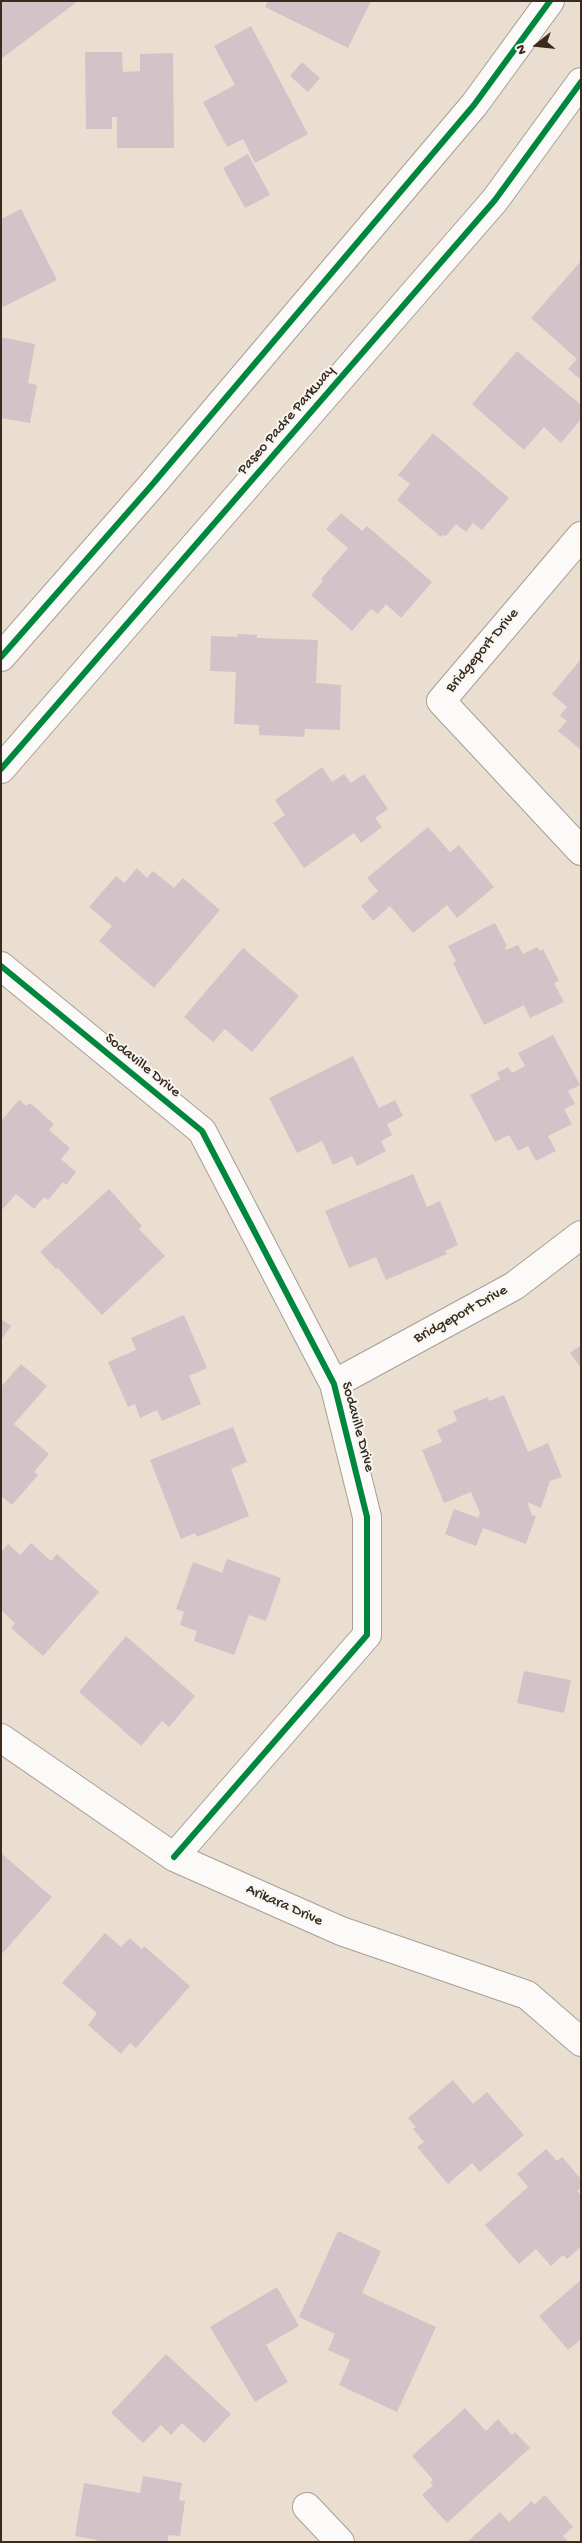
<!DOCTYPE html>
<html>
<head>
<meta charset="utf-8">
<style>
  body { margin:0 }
  #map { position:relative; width:582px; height:2543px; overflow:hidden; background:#eaded0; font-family:"Gochi Hand",sans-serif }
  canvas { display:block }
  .frame { position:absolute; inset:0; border:2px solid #3b2a1e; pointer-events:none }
  .north { position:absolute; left:512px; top:20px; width:50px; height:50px; -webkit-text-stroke:4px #f6f6f2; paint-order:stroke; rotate:254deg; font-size:14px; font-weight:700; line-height:20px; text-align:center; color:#3b2a1e }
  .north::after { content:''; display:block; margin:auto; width:18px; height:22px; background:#3b2a1e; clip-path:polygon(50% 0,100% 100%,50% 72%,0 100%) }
</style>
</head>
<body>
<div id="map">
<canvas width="582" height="2543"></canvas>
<div class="frame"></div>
<div class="north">N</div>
</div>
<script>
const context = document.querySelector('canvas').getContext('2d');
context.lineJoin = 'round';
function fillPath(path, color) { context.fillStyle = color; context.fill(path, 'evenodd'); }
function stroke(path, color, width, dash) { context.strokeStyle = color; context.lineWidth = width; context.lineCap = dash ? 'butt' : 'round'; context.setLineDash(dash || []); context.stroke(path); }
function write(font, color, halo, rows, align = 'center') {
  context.font = font + ' "Gochi Hand",sans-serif'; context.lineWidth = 4; context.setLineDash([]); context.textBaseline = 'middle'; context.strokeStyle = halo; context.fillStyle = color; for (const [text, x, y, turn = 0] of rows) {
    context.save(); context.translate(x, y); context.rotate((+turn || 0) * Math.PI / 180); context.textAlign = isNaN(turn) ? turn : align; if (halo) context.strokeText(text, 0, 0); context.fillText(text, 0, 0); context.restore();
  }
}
fillPath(new Path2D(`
  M 1,1 L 78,1 L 1,59 Z
  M 268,1 L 371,1 L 348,48 L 265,7 Z
  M 251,26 L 308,134 L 255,163 L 243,139 L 227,147 L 203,102 L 235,85 L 214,46 Z
  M 85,52 L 122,52 L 123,72 L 140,71 L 140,54 L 173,53 L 174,148 L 117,148 L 117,117 L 112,117 L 112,129 L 86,129 Z
  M 302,62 L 320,78 L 308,92 L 290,76 Z
  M 248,154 L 270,195 L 245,208 L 223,168 Z
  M 21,209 L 57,280 L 1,308 L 1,219 Z
  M 581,261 L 581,380 L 568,369 L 577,359 L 531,318 Z
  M 1,337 L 35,344 L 28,383 L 37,385 L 30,423 L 1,418 Z
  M 517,351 L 581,405 L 581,419 L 561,443 L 544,427 L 524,450 L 472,404 Z
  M 433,433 L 509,498 L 482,530 L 473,523 L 466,532 L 456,524 L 446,536 L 443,535 L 441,537 L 397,500 L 410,484 L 398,475 Z
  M 341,513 L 362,531 L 367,526 L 432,582 L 401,618 L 386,604 L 378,614 L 371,609 L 352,631 L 311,595 L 323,581 L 321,579 L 348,548 L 326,529 Z
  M 238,634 L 257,635 L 257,638 L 318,640 L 316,683 L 341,685 L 340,730 L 305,729 L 304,737 L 259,735 L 259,725 L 234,724 L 236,672 L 210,671 L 211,636 L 237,637 Z
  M 581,659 L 581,750 L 558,731 L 567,721 L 560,716 L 567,707 L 552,694 Z
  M 322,767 L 332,782 L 344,774 L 351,783 L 364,774 L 388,809 L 375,818 L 382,827 L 361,843 L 354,833 L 304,868 L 273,823 L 285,815 L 275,800 Z
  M 428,827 L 450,852 L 459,845 L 494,887 L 457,918 L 447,905 L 413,933 L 390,906 L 373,921 L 361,906 L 378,891 L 367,878 Z
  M 137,868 L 147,878 L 153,871 L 174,888 L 183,878 L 220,910 L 154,988 L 99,941 L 112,926 L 89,907 L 116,876 L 124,883 Z
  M 495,923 L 507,946 L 505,947 L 506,950 L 518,945 L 523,954 L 537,947 L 540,951 L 543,949 L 559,981 L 554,983 L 564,1002 L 530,1018 L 524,1005 L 484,1025 L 453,963 L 456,961 L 448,946 Z
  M 243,948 L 299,996 L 252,1052 L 225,1029 L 213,1042 L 184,1017 Z
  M 553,1035 L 580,1085 L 568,1091 L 575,1104 L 564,1109 L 572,1124 L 548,1136 L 556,1151 L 536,1161 L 528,1146 L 518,1151 L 509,1135 L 495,1142 L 470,1095 L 500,1079 L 497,1073 L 508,1067 L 512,1073 L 525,1066 L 518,1053 Z
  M 353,1056 L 379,1108 L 395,1100 L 403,1116 L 387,1124 L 392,1135 L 381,1141 L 386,1151 L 357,1166 L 352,1156 L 333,1165 L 322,1141 L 297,1153 L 269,1098 Z
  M 19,1100 L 26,1106 L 30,1103 L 54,1124 L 49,1130 L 70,1148 L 61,1159 L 76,1172 L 66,1185 L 63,1182 L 48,1200 L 44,1197 L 34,1209 L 16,1194 L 1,1211 L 1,1121 Z
  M 413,1174 L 427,1207 L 440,1201 L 458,1245 L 445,1251 L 447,1254 L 386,1280 L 376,1257 L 349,1268 L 325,1211 Z
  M 109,1189 L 142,1226 L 139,1229 L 165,1256 L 102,1315 L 58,1268 L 56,1269 L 40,1252 Z
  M 184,1315 L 207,1368 L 189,1376 L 201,1404 L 162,1421 L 157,1410 L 140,1418 L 135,1404 L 128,1407 L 108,1362 L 136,1350 L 131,1338 Z
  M 1,1319 L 11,1326 L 1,1340 Z
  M 581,1345 L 581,1368 L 570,1353 Z
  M 21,1364 L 47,1386 L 14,1424 L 49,1454 L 34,1472 L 38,1475 L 12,1505 L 1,1496 L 1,1387 Z
  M 504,1395 L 528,1452 L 548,1443 L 562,1477 L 550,1481 L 541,1508 L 527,1502 L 532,1515 L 536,1516 L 526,1544 L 483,1528 L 476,1546 L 445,1534 L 454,1509 L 478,1518 L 480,1513 L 471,1492 L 444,1503 L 422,1450 L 442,1442 L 437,1430 L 457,1421 L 453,1411 L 488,1397 L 489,1401 Z
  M 233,1427 L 247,1462 L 231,1469 L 249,1516 L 197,1537 L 195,1533 L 181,1539 L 150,1460 Z
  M 31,1543 L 51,1561 L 57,1554 L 99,1592 L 43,1656 L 11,1628 L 15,1623 L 1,1610 L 1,1552 L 8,1544 L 20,1555 Z
  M 227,1559 L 281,1578 L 266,1621 L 249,1615 L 234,1655 L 194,1641 L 197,1631 L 180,1625 L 184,1612 L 176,1609 L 193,1562 L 222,1573 Z
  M 126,1636 L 195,1696 L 169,1727 L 162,1721 L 141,1746 L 79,1692 Z
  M 524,1671 L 571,1680 L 564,1713 L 517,1703 Z
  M 2,1854 L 52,1897 L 1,1955 L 1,1855 Z
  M 105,1933 L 121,1947 L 130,1938 L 142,1949 L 144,1946 L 190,1986 L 136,2048 L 130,2043 L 121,2054 L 88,2025 L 97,2013 L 62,1983 Z
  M 453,2080 L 473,2104 L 487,2092 L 524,2135 L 480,2172 L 472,2163 L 448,2184 L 417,2147 L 424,2142 L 413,2129 L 416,2127 L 408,2118 Z
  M 546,2149 L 557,2161 L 562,2157 L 581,2179 L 581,2188 L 577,2191 L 581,2195 L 581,2247 L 567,2259 L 563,2255 L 551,2266 L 536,2249 L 519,2264 L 485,2225 L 528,2187 L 517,2174 Z
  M 338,2231 L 381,2251 L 362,2293 L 436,2327 L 397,2412 L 339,2385 L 350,2360 L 328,2350 L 335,2334 L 299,2317 Z
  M 581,2280 L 581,2339 L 568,2350 L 539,2316 Z
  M 277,2287 L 299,2326 L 266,2345 L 288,2382 L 255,2402 L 210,2327 Z
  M 166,2354 L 231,2414 L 204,2443 L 182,2423 L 171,2435 L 161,2425 L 143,2443 L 111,2413 Z
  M 465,2408 L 486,2431 L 498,2419 L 512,2435 L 515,2432 L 530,2448 L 447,2523 L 422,2495 L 433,2485 L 430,2483 L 433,2480 L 412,2456 Z
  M 143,2476 L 182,2483 L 179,2500 L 185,2501 L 180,2536 L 169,2535 L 167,2542 L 97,2542 L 97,2540 L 75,2536 L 84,2483 L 140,2493 Z
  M 545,2495 L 573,2527 L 563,2536 L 568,2542 L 467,2542 L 500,2512 L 509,2522 L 532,2501 L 534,2505 Z`), '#d2c3c9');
const minor = new Path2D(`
  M 581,536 L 441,701 L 581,851
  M 1,966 L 202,1131 L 334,1384 L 367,1517 L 367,1635 L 174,1857
  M 334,1384 L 514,1286 L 581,1235
  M 1,1738 L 174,1857 L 341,1931 L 527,1995 L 581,2042
  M 307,2507 L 340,2542`);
const secondary = new Path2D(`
  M 1,657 L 151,486 L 474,105 L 550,1
  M 1,769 L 495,200 L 581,82`);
stroke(minor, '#a79e95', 30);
stroke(secondary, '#a79e95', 30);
stroke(minor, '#fcfaf8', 28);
stroke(secondary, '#fcfaf8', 28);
stroke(new Path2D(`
  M 1,657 L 151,486 L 474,105 L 550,1
  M 1,769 L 495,200 L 581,82
  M 1,966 L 202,1131 L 334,1384 L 367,1517 L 367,1635 L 174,1857`), '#00873e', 6);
write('15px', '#3b2a1e', '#f6f6f2', [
  ["Paseo Padre Parkway",287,421,-49],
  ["Bridgeport Drive",483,651,-50],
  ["Sodaville Drive",142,1066,39],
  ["Bridgeport Drive",461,1315,-29],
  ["Sodaville Drive",357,1427,75],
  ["Arikara Drive",284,1906,24]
]);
</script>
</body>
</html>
